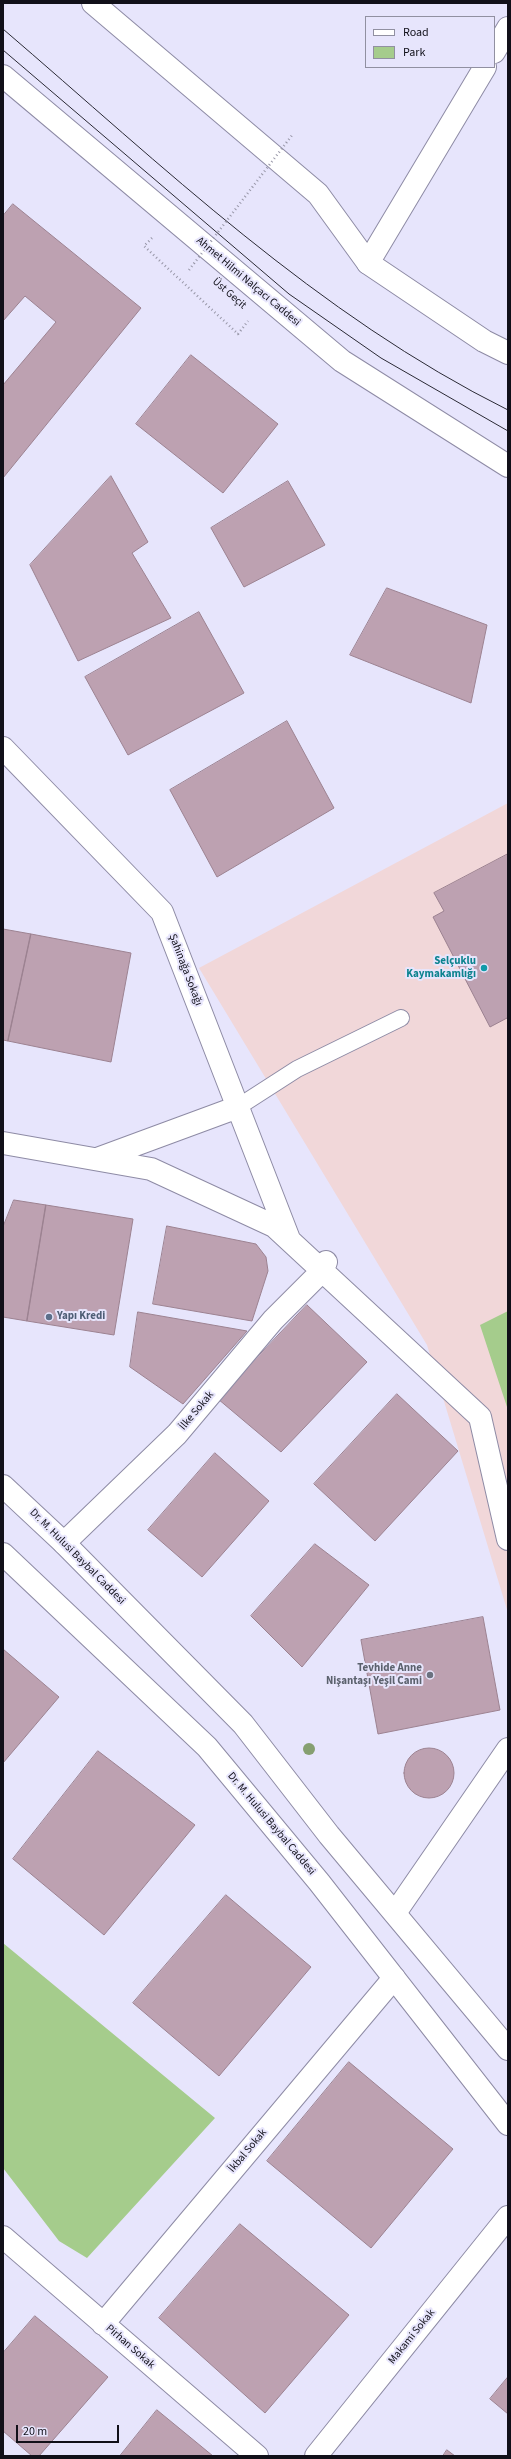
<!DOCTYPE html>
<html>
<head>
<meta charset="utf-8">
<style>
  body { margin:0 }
  #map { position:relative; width:511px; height:2459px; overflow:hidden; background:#e7e5fc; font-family:"Source Sans 3",sans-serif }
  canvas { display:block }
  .frame { position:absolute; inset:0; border:4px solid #111019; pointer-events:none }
  .legend { position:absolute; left:365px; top:16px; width:130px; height:52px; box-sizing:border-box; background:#e7e5fc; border:1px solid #9190a1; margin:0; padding:5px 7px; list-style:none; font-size:12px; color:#111019 }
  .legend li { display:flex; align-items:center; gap:8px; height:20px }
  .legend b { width:20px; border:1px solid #9190a1 }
  .scale { position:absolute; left:16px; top:2425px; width:103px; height:18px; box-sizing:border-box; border:2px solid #111019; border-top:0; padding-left:5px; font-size:12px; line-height:14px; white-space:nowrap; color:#111019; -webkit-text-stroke:3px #e7e5fc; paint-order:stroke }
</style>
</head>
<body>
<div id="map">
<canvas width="511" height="2459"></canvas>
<div class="frame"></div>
<ul class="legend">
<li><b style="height:5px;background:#fff"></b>Road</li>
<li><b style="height:11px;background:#a5cc8c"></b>Park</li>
</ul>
<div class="scale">20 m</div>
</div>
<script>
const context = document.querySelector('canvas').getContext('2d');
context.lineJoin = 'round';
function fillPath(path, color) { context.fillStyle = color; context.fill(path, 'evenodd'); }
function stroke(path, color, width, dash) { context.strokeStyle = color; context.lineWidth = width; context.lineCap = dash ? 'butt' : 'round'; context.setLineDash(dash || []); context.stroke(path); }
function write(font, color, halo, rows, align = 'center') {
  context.font = font + ' "Source Sans 3",sans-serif'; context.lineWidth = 4; context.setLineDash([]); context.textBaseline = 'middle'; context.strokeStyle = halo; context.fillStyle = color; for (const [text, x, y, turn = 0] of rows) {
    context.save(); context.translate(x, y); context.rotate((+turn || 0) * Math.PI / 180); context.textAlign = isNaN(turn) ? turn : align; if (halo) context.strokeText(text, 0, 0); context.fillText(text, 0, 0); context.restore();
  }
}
fillPath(new Path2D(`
  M 508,803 L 508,1613 L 427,1345 L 199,968 Z`), '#f1d7d9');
fillPath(new Path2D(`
  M 508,1311 L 508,1410 L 480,1325 Z
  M 3,1943 L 215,2118 L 87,2258 L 59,2241 L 3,2168 Z`), '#a5cc8c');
const building = new Path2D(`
  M 13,204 L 141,308 L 3,478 L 3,385 L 56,322 L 25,296 L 3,321 L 3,216 Z
  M 191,355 L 278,424 L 223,493 L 136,424 Z
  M 111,476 L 148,542 L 132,553 L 171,618 L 78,661 L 30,565 Z
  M 288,481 L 325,545 L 244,587 L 211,528 Z
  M 387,588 L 487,625 L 471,703 L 350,655 Z
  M 199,612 L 244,693 L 128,755 L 85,677 Z
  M 287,721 L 334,808 L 217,877 L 170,790 Z
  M 508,854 L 508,1020 L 507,1018 L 490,1027 L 433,917 L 444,911 L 434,893 Z
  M 3,929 L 31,934 L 8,1041 L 3,1040 Z
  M 31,934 L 131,953 L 111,1062 L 8,1041 Z
  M 14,1200 L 46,1205 L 27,1321 L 3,1317 L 3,1227 Z
  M 46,1205 L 133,1219 L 114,1335 L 27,1321 Z
  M 167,1226 L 256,1244 L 266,1257 L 268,1271 L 252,1321 L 153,1304 Z
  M 307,1305 L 367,1362 L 281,1452 L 218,1399 Z
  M 138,1312 L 247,1331 L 183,1404 L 130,1367 Z
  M 397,1394 L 458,1451 L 375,1541 L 314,1484 Z
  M 215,1453 L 269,1501 L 202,1577 L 148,1530 Z
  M 315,1544 L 369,1585 L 302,1667 L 251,1616 Z
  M 483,1617 L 500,1710 L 378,1734 L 361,1640 Z
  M 3,1649 L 59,1697 L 3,1763 Z
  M404 1773a25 25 0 1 1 50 0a25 25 0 1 1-50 0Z
  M 98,1751 L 195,1825 L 104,1935 L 13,1859 Z
  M 226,1895 L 311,1967 L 219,2076 L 133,2003 Z
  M 349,2062 L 453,2149 L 371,2248 L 267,2161 Z
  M 240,2224 L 349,2315 L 265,2413 L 159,2318 Z
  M 35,2316 L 108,2377 L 39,2456 L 32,2456 L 3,2431 L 3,2353 Z
  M 508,2377 L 508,2414 L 490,2399 Z
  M 157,2410 L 213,2456 L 120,2456 Z
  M 447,2450 L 455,2456 L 443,2456 Z`);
fillPath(building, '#bda1b1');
stroke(building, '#9c8291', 1);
const service = new Path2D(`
  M 238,1107 L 297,1069 L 401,1018`);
const minor = new Path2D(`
  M 494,52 L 508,28
  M 368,263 L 485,67
  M 3,748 L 162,912 L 289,1239
  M 3,1143 L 151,1169 L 274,1226 L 480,1417 L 508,1539
  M 97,1159 L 238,1107
  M 64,1543 L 177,1434 L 273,1320 L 322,1271 L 326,1262
  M 395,1913 L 508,1749
  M 3,2237 L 257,2456
  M 103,2324 L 394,1978
  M 316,2456 L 508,2217`);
const tertiary = new Path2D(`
  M 3,1486 L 64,1543 L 243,1724 L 329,1835 L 508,2049
  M 3,1554 L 207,1747 L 319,1882 L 508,2124`);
const primary = new Path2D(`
  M 93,3 L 318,194 L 368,263 L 484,341 L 508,353
  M 3,76 L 342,361 L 508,466`);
stroke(service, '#8e8ba5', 18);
stroke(minor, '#8e8ba5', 24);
stroke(tertiary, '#8e8ba5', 24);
stroke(primary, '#8e8ba5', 24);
stroke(new Path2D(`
  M 152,238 L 144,246 L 238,334 L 248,321`), '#9796a7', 2.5, [1, 3]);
stroke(service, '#fff', 16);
stroke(minor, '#fff', 22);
stroke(tertiary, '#fff', 22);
stroke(primary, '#fff', 22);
stroke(new Path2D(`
  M 3,29 C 163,166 317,315 508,410
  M 3,50 L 289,294 L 381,358 L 508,431`), '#2a2934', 1);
stroke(new Path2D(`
  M 189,270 L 293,134`), '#9796a7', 2.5, [1, 3]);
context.fillStyle = '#869f71';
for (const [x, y] of [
  [309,1749]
]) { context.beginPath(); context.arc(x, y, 6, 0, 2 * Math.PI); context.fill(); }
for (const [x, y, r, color] of [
  [484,968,4,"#0f9aa8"],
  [49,1317,4,"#5c6f8a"],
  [430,1675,4,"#6b7280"]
]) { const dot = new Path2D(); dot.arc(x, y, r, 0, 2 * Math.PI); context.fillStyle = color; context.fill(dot); stroke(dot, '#e7e5fc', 1.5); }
write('11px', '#111019', '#e7e5fc', [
  ["Ahmet Hilmi Nalçacı Caddesi",248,282,40],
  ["Üst Geçit",229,294,41],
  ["Şahinağa Sokağı",185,970,69],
  ["İlke Sokak",197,1411,-50],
  ["Dr. M. Hulusi Baybal Caddesi",77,1557,45],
  ["Dr. M. Hulusi Baybal Caddesi",271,1824,50],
  ["İkbal Sokak",248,2151,-50],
  ["Makami Sokak",412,2337,-51],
  ["Pirhan Sokak",130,2347,41]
]);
write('bold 11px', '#0d838f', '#e7e5fc', [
  ["Selçuklu",476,962],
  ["Kaymakamlığı",476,975]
], 'right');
write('bold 11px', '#4e5e75', '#e7e5fc', [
  ["Yapı Kredi",57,1317]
], 'left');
write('bold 11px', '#5b616d', '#e7e5fc', [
  ["Tevhide Anne",422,1669],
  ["Nişantaşı Yeşil Cami",422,1682]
], 'right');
</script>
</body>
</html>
